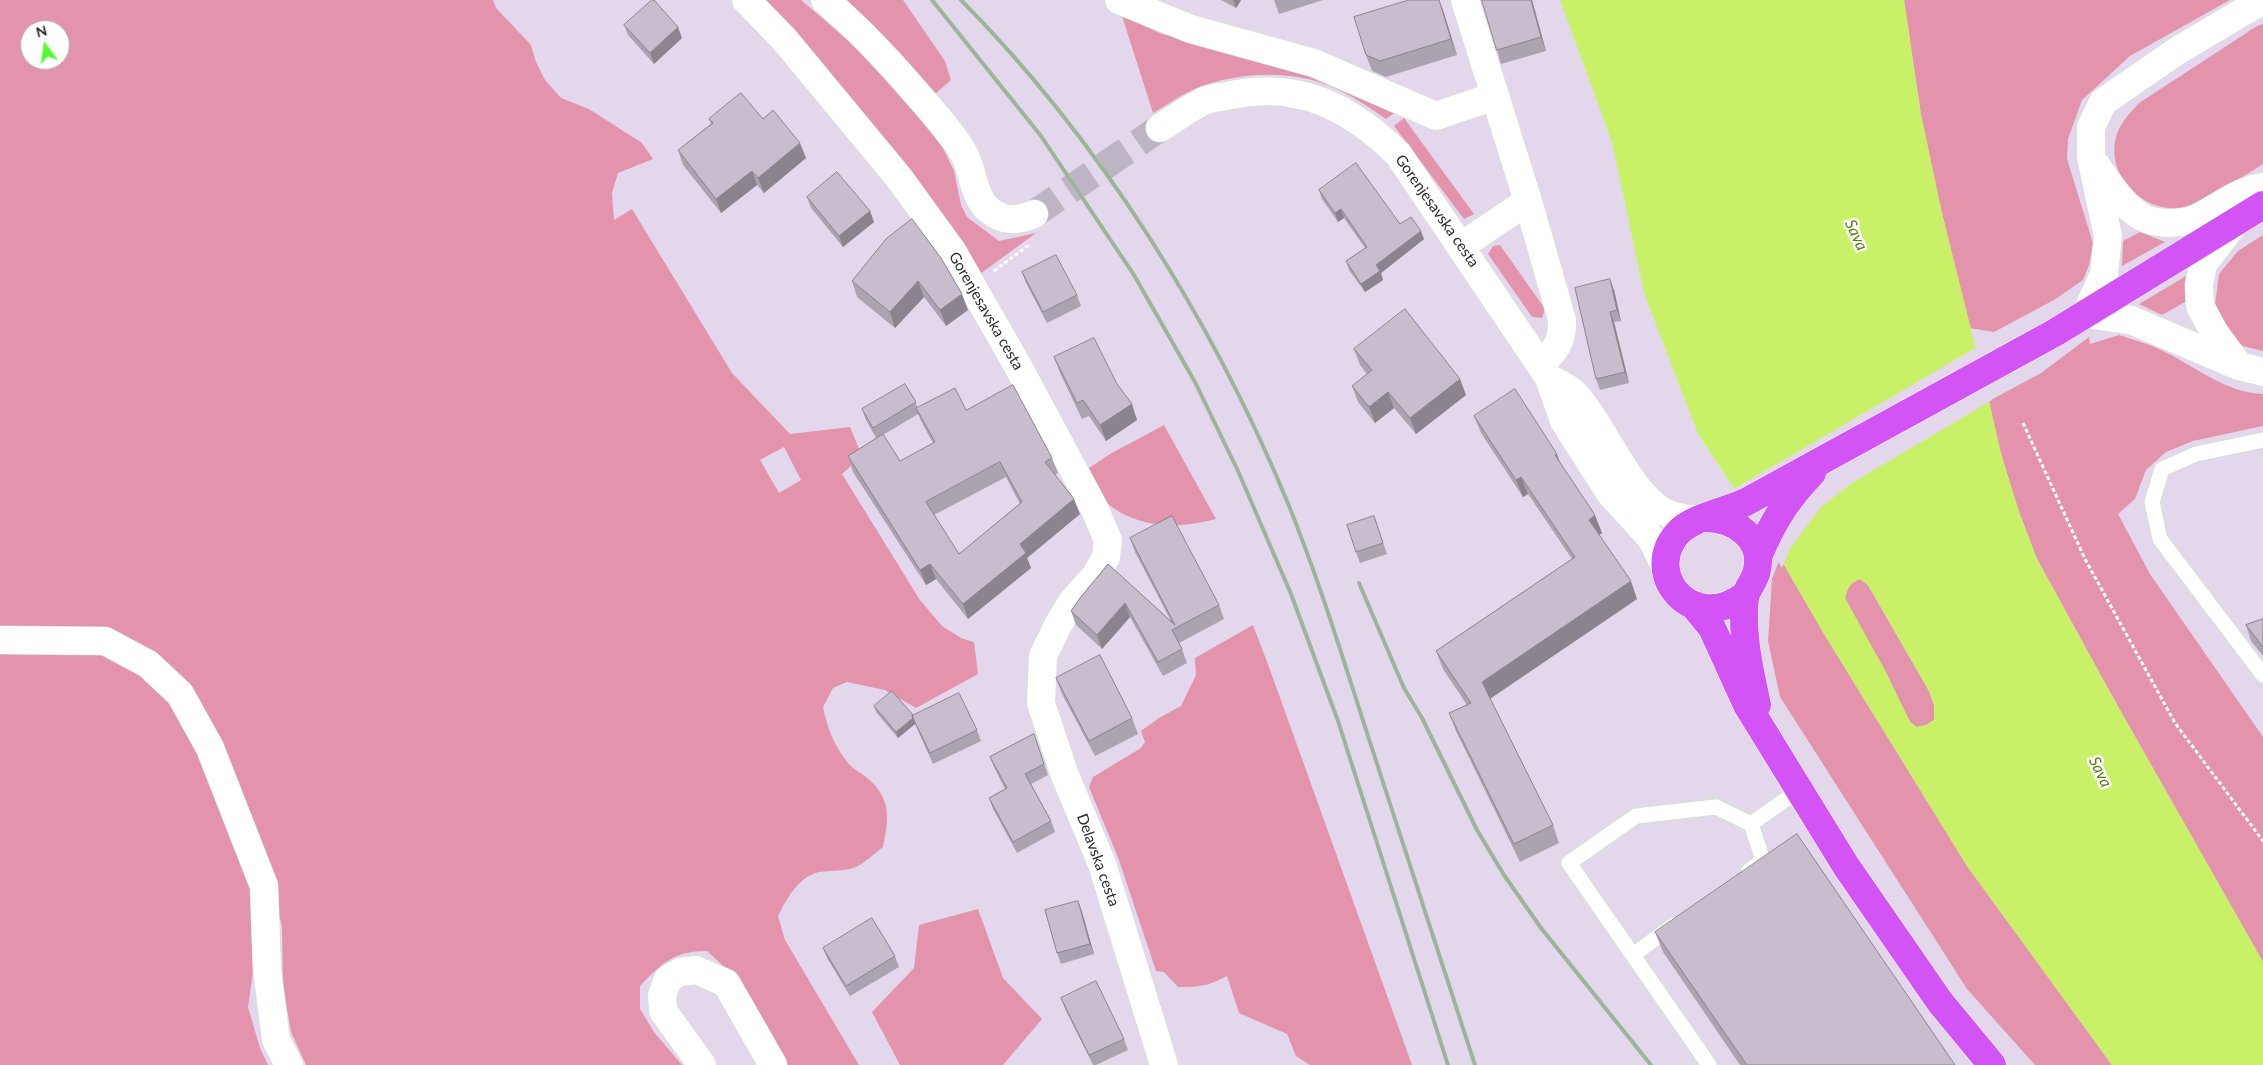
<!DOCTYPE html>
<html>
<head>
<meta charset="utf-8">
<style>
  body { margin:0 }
  #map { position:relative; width:2263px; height:1065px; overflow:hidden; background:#e3d8eb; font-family:Lato,sans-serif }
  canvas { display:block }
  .north { position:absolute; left:20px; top:20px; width:50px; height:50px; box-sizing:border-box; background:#fff; border:1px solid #a9a9a9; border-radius:50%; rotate:346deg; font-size:14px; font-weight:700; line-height:20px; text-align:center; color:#282828 }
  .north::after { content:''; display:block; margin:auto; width:18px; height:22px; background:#53fe32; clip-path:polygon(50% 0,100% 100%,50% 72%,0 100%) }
</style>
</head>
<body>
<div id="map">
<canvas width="2263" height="1065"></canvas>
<div class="north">N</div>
</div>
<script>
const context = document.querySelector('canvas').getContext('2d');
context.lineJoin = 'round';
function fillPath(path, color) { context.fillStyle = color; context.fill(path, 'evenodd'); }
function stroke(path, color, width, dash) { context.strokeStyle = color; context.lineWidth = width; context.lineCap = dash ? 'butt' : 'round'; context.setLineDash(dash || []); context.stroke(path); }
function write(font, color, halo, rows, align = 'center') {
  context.font = font + ' Lato,sans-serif'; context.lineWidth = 5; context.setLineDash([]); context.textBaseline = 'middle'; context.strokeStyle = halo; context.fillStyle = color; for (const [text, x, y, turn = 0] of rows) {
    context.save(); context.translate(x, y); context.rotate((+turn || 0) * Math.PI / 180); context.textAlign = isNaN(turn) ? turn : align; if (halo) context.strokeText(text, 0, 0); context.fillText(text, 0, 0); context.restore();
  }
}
fillPath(new Path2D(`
  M 0,0 L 493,0 L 496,8 L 531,45 L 536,62 L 545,80 L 561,98 L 589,109 L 642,143 L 653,159 L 618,173 L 612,193 L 614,220 L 632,209 L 732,373 L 790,434 L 850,427 L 862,456 L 842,474 L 920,600 L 942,626 L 961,638 L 974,642 L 978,674 L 916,708 L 885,690 L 847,682 L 833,688 L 823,707 C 828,729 833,744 848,763 C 853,769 860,772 866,777 C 892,798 889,818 883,847 C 875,853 867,861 858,866 C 845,872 832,870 819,872 C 799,876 786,900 778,916 L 785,940 L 859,1065 L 782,1065 L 731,973 L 707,951 C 674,951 662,963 640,986 L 640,1009 L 654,1032 L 682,1065 L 306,1065 L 291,1032 L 283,985 L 282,927 L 272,884 L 152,655 L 0,631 ZM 30,30 L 60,30 L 60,60 L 30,60 ZM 784,447 L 801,480 L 779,493 L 760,460 Z
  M 756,0 L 801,0 L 858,49 L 920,119 L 943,148 L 954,171 L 961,205 L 967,217 L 999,241 L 1036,233 L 980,274 Z
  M 842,0 L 903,0 L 945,61 L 951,80 L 935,94 Z
  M 1904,0 L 2230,0 L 2130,56 L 2082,100 L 2068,139 L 2067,159 L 2093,243 L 2089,265 L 2083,280 L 2054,300 L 1994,332 L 1969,328 L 1941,209 L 1921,115 Z
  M 1122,16 L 1162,34 L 1320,75 L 1397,111 L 1386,119 C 1366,105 1345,91 1322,83 C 1283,70 1235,73 1197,88 C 1182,94 1167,105 1153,113 Z
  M 2263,24 L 2263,164 C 2245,175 2201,205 2183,208 C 2143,213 2106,177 2116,137 C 2119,124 2130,113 2139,103 L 2257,26 Z
  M 1404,118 L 1474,214 L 1464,219 L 1394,126 Z
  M 2140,232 L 2165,242 L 2122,266 L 2123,241 Z
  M 2263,235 L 2263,351 L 2243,346 L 2223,327 L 2215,305 L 2219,274 L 2238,251 Z
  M 1500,245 L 1545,309 L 1542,318 L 1532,317 L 1488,254 L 1493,246 Z
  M 2186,276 L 2185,302 L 2162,315 L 2139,304 Z
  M 2119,335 C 2134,340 2150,344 2163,351 C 2195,366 2226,393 2263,394 L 2263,426 L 2193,441 L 2166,452 L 2146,470 L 2135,499 L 2118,514 L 2150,574 L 2263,737 L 2263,962 L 2116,703 L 2037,559 L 2019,512 L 2001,454 L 1989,401 L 2041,373 L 2089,337 L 2090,344 Z
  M 1164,425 L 1216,519 C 1180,529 1137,529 1107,503 C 1099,495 1092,480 1086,470 L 1110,454 Z
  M 1780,558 L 1824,634 L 1967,866 L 2112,1065 L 2035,1065 L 1967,989 L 1780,697 L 1768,641 L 1772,579 Z
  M 1860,579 L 1868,585 L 1929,691 L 1934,705 L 1934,720 L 1926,725 L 1917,727 L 1910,722 L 1845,598 C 1848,587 1850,583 1860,579 Z
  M 1253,625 L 1269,667 L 1412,1065 L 1310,1065 L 1296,1056 L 1287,1034 L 1239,1013 L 1227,976 C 1208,986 1200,987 1178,987 L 1164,972 L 1156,971 L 1119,860 L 1089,787 L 1093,777 L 1141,748 L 1145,742 L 1141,731 L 1159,718 L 1181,706 L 1196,675 L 1195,658 Z
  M 101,653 L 134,668 L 173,705 L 194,744 L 253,892 L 254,965 L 248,1007 L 260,1048 L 268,1065 L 0,1065 L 0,654 Z
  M 978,909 L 1003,978 L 1042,1019 L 1003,1065 L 900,1065 L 872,1012 L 914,968 L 919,925 Z`), '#e493ac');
fillPath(new Path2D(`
  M 1560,0 L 1904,0 L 1921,115 L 1941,209 L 1989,401 L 2001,454 L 2019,512 L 2037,559 L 2116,703 L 2263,962 L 2263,1065 L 2112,1065 L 1967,866 L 1824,634 L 1780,558 L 1698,434 L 1644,293 L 1612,142 ZM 1860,579 L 1868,585 L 1929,691 L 1934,705 L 1934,720 L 1926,725 L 1917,727 L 1910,722 L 1886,672 L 1845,598 C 1848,587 1850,583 1860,579 Z`), '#c9f167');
fillPath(new Path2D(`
  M 1977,347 L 1992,400 L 1852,483 L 1821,507 L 1791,547 L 1782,568 L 1732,490 Z`), '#e3d8eb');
stroke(new Path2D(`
  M 1034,214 L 1160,128`), '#beb5c4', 28, [28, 14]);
const lane = new Path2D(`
  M 2263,440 L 2196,454 L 2162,469 L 2152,502 L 2160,539 L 2263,675
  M 1751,824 L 1799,790
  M 1633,955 L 1674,925
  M 1709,1065 L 1569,863 L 1636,816 L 1716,807 L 1751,824 L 1763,860 L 1749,871`);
const street = new Path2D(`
  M 746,0 L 784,39 L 899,178 L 952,251 L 1019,368 L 1095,510 L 1108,540 L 1106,557 L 1096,575 L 1072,602 L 1058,625 L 1043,656 L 1041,703 L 1064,773 L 1102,864 L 1164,1065
  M 825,0 C 860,30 889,61 918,95 C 934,113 951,132 963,152 C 974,170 972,196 989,210 C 1004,222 1017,221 1034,214
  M 1119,0 L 1191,29 L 1314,63 L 1436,116 L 1495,96
  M 1465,0 L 1528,201 L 1562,320 C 1563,341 1555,352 1540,364
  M 2263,0 L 2177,51 L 2103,102 L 2091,127 L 2091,157 L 2108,236 L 2104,274 L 2086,314 L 2131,320 L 2239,366 L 2263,372
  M 1160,128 C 1175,119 1190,107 1206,100 C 1214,97 1224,97 1232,95 C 1300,81 1351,108 1398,154 L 1549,378 L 1564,421 L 1610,493 L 1651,538 L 1666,568
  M 2097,166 C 2109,184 2123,206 2142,217 C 2158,226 2186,224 2201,216 C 2222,205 2240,190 2263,187
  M 2235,223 L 2203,264 L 2199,285 L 2200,306 L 2214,332 L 2238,365
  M 1461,246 L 1528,201
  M 1549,378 C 1560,384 1572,389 1580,400 C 1604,429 1630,492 1662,511 C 1673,517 1685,519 1698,520
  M 0,640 L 105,641 L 148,664 L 180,694 L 210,748 L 264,886 L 267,969 L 276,1040 L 289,1065
  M 702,1065 L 663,1011 L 662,995 L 668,979 L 680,972 L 696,970 L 726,983 L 773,1065`);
const primary = new Path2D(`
  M 1705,518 C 1733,518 1764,537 1757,570 C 1756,578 1749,586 1746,594 C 1744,601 1744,610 1744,617 C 1744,647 1751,676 1757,705
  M 1758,557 C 1772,523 1786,500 1812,473
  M 1745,595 C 1693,635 1642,575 1677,534 C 1691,517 1727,511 1746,502 L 2056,332 L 2263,205
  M 1694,606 L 1712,628 L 1747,705 L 1846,866 L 1940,1002 L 1992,1065`);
stroke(lane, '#d1e2ce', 17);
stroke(street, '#d1e2ce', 29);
stroke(primary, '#fff', 29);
stroke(new Path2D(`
  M 994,271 L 1029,245
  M 2023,423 L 2085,559 L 2175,723 L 2263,841`), '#fff', 3, [4, 2.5]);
stroke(lane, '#fff', 15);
stroke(street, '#fff', 28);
stroke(primary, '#d354f4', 28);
stroke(new Path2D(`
  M 932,0 L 1041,136 L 1134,275 L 1195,382 L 1238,471 L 1291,594 L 1338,721 L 1448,1065
  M 961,0 C 1099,139 1212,320 1287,501 C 1318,577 1342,655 1367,733 C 1403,844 1439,954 1475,1065
  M 1359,583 L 1404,688 L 1422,718 L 1477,830 L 1504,875 L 1541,928 L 1651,1065`), '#9eb39b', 4);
fillPath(new Path2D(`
  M 1221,0 L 1241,0 L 1236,8 Z
  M 1274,0 L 1323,0 L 1279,14 Z
  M 1532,0 L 1546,51 L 1501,64 L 1497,50 Z
  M 1442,7 L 1457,55 L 1386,77 L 1372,71 L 1366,55 Z
  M 624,25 L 682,38 L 654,64 L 628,35 Z
  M 709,119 L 763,119 L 806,158 L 764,193 L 757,185 L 721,213 L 683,165 L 678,150 L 711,124 Z
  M 1319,190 L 1400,224 L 1424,239 L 1381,273 L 1383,280 L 1365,292 L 1349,270 L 1346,261 L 1365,248 L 1344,218 L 1338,222 L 1322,199 Z
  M 807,197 L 870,211 L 874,222 L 843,247 L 811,208 Z
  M 886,239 L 968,310 L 946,326 L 924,297 L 895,328 L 857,297 L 852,281 Z
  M 1022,272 L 1077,295 L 1081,306 L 1047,323 L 1026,283 Z
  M 1614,290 L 1621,321 L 1614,322 L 1629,383 L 1600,390 L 1596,379 Z
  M 1354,349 L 1466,395 L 1416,434 L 1394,408 L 1375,423 L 1358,402 L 1352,386 L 1367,374 L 1360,365 Z
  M 1054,357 L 1117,384 L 1137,420 L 1106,441 L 1089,416 L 1082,419 L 1060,373 Z
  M 916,402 L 917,407 L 966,410 L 1052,458 L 1058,473 L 1055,475 L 1080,514 L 1027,558 L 1031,568 L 968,619 L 936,579 L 926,585 L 853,472 L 848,456 L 876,438 L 866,420 L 862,409 ZM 918,414 L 922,423 L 933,443 L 900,461 L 883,435 ZM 1006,477 L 1020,504 L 959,554 L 934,515 Z
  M 1474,416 L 1561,465 L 1602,533 L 1599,535 L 1637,599 L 1490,699 L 1553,825 L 1559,843 L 1520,862 L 1456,731 L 1449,713 L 1467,705 L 1443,669 L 1436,651 L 1572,559 L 1528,494 L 1523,497 L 1481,433 Z
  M 1374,516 L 1387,554 L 1360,563 L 1356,552 Z
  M 1130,538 L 1219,605 L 1224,619 L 1179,643 L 1182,649 L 1187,663 L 1163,676 L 1130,617 L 1102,649 L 1076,625 L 1071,611 L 1108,564 L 1171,621 L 1135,552 Z
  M 2263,619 L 2263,656 L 2251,641 L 2246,625 Z
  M 1056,678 L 1132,718 L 1138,734 L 1095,756 L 1062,694 Z
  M 874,706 L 977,730 L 981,741 L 933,764 L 915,724 L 898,738 L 876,712 Z
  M 1034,734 L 1048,775 L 1031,784 L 1051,821 L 1055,832 L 1017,853 L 993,809 L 989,798 L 1005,789 L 994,767 L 990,757 Z
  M 1078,901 L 1082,912 L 1094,954 L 1061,964 L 1057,953 Z
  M 1655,932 L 1955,1065 L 1740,1065 L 1663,952 Z
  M 823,948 L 895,956 L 899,967 L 850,996 L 827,958 Z
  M 1061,998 L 1124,1039 L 1128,1050 L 1096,1065 L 1093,1065 L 1065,1009 Z`), '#aba3af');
fillPath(new Path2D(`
  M 1233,0 L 1241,0 L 1236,8 Z
  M 1439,0 L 1442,7 L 1457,55 L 1451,39 Z
  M 1531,0 L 1532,0 L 1546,51 L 1541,37 Z
  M 678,27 L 682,38 L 654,64 L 650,53 Z
  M 800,143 L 806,158 L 764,193 L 758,178 Z
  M 752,171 L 757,185 L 721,213 L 716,199 Z
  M 1341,209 L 1344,218 L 1338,222 L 1335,213 Z
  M 870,211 L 874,222 L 843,247 L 839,236 Z
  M 1421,231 L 1424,239 L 1381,273 L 1383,280 L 1365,292 L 1361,284 L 1376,265 Z
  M 1610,279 L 1614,290 L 1621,321 L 1617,310 Z
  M 918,281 L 924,297 L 895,328 L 890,312 Z
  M 962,294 L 968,310 L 946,326 L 940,310 Z
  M 1610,312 L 1614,322 L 1629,383 L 1625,372 Z
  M 1460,379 L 1466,395 L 1416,434 L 1410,418 Z
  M 1388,392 L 1394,408 L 1375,423 L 1369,407 Z
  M 1132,404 L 1137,420 L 1106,441 L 1100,425 Z
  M 1557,454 L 1563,471 L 1555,455 Z
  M 1521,477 L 1528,494 L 1523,497 L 1516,480 Z
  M 1074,499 L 1080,514 L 1027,558 L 1031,568 L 968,619 L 963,604 L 1020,544 Z
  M 1595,515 L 1602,533 L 1596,537 L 1589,520 Z
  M 930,564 L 936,579 L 926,585 L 920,570 Z
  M 1631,581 L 1637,599 L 1488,700 L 1482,682 Z
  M 1125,603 L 1130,617 L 1102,649 L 1097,635 Z
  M 913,718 L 915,724 L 898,738 L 896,732 Z
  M 1078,901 L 1082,912 L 1094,954 L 1090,944 Z`), '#8b848f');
const building = new Path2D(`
  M 652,0 L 654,0 L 678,27 L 650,53 L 624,25 Z
  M 1409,0 L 1439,0 L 1451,39 L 1380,61 L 1366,55 L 1354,17 Z
  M 1482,0 L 1531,0 L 1541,37 L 1497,50 Z
  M 741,93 L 763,119 L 773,110 L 800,143 L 758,178 L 752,171 L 716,199 L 678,150 L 713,123 L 709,119 Z
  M 1356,163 L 1400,224 L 1411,217 L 1421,231 L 1376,265 L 1380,271 L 1361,284 L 1346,261 L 1367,247 L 1341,209 L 1335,213 L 1319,190 Z
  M 837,172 L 870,211 L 839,236 L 807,197 Z
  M 912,219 L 941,258 L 962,294 L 940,310 L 918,281 L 890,312 L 852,281 L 886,239 Z
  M 1056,255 L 1077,295 L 1043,312 L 1022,272 Z
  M 1610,279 L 1617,310 L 1610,312 L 1625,372 L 1596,379 L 1575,288 Z
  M 1405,309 L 1460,379 L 1410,418 L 1388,392 L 1369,407 L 1352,386 L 1372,370 L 1354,349 Z
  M 1094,338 L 1117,384 L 1132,404 L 1100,425 L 1083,400 L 1077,403 L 1054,357 Z
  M 905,384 L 916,402 L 873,428 L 862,409 Z
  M 1013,385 L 1052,458 L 1045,462 L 1074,499 L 1020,544 L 1026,553 L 963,604 L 930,564 L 920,570 L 848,456 L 883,434 L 900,461 L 935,442 L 916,408 L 955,388 L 966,410 ZM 1000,462 L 1022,502 L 959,554 L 926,502 Z
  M 1515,389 L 1557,454 L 1555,455 L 1595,515 L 1589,520 L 1631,581 L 1482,682 L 1553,825 L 1514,844 L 1449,713 L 1471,703 L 1436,651 L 1575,557 L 1521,477 L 1516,480 L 1474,416 Z
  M 1172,516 L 1219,605 L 1172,630 L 1182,649 L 1158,662 L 1125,603 L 1097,635 L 1071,611 L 1080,598 L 1108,564 L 1175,625 L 1130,538 Z
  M 1374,516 L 1383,543 L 1356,552 L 1347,525 Z
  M 2263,619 L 2263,647 L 2246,625 Z
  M 1100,655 L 1132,718 L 1089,741 L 1056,678 Z
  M 892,691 L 913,715 L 912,716 L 913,718 L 896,732 L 874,706 Z
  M 959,693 L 977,730 L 930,753 L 912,716 Z
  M 1034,734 L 1044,764 L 1025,774 L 1051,821 L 1013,842 L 989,798 L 1007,788 L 990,757 Z
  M 1797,834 L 1955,1065 L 1747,1065 L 1655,932 Z
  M 1078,901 L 1090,944 L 1057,953 L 1045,910 Z
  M 872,918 L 895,956 L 846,986 L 823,948 Z
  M 1096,981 L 1124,1039 L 1089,1055 L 1061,998 Z`);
fillPath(building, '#c7bdcc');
stroke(building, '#8b848f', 1);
write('15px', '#282828', '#fff', [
  ["Gorenjesavska cesta",1437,211,55],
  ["Gorenjesavska cesta",986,311,60],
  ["Delavska cesta",1098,860,70]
]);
write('italic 16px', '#537f0b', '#fff', [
  ["Sava",1856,235,65],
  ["Sava",2100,772,64]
]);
</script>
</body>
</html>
